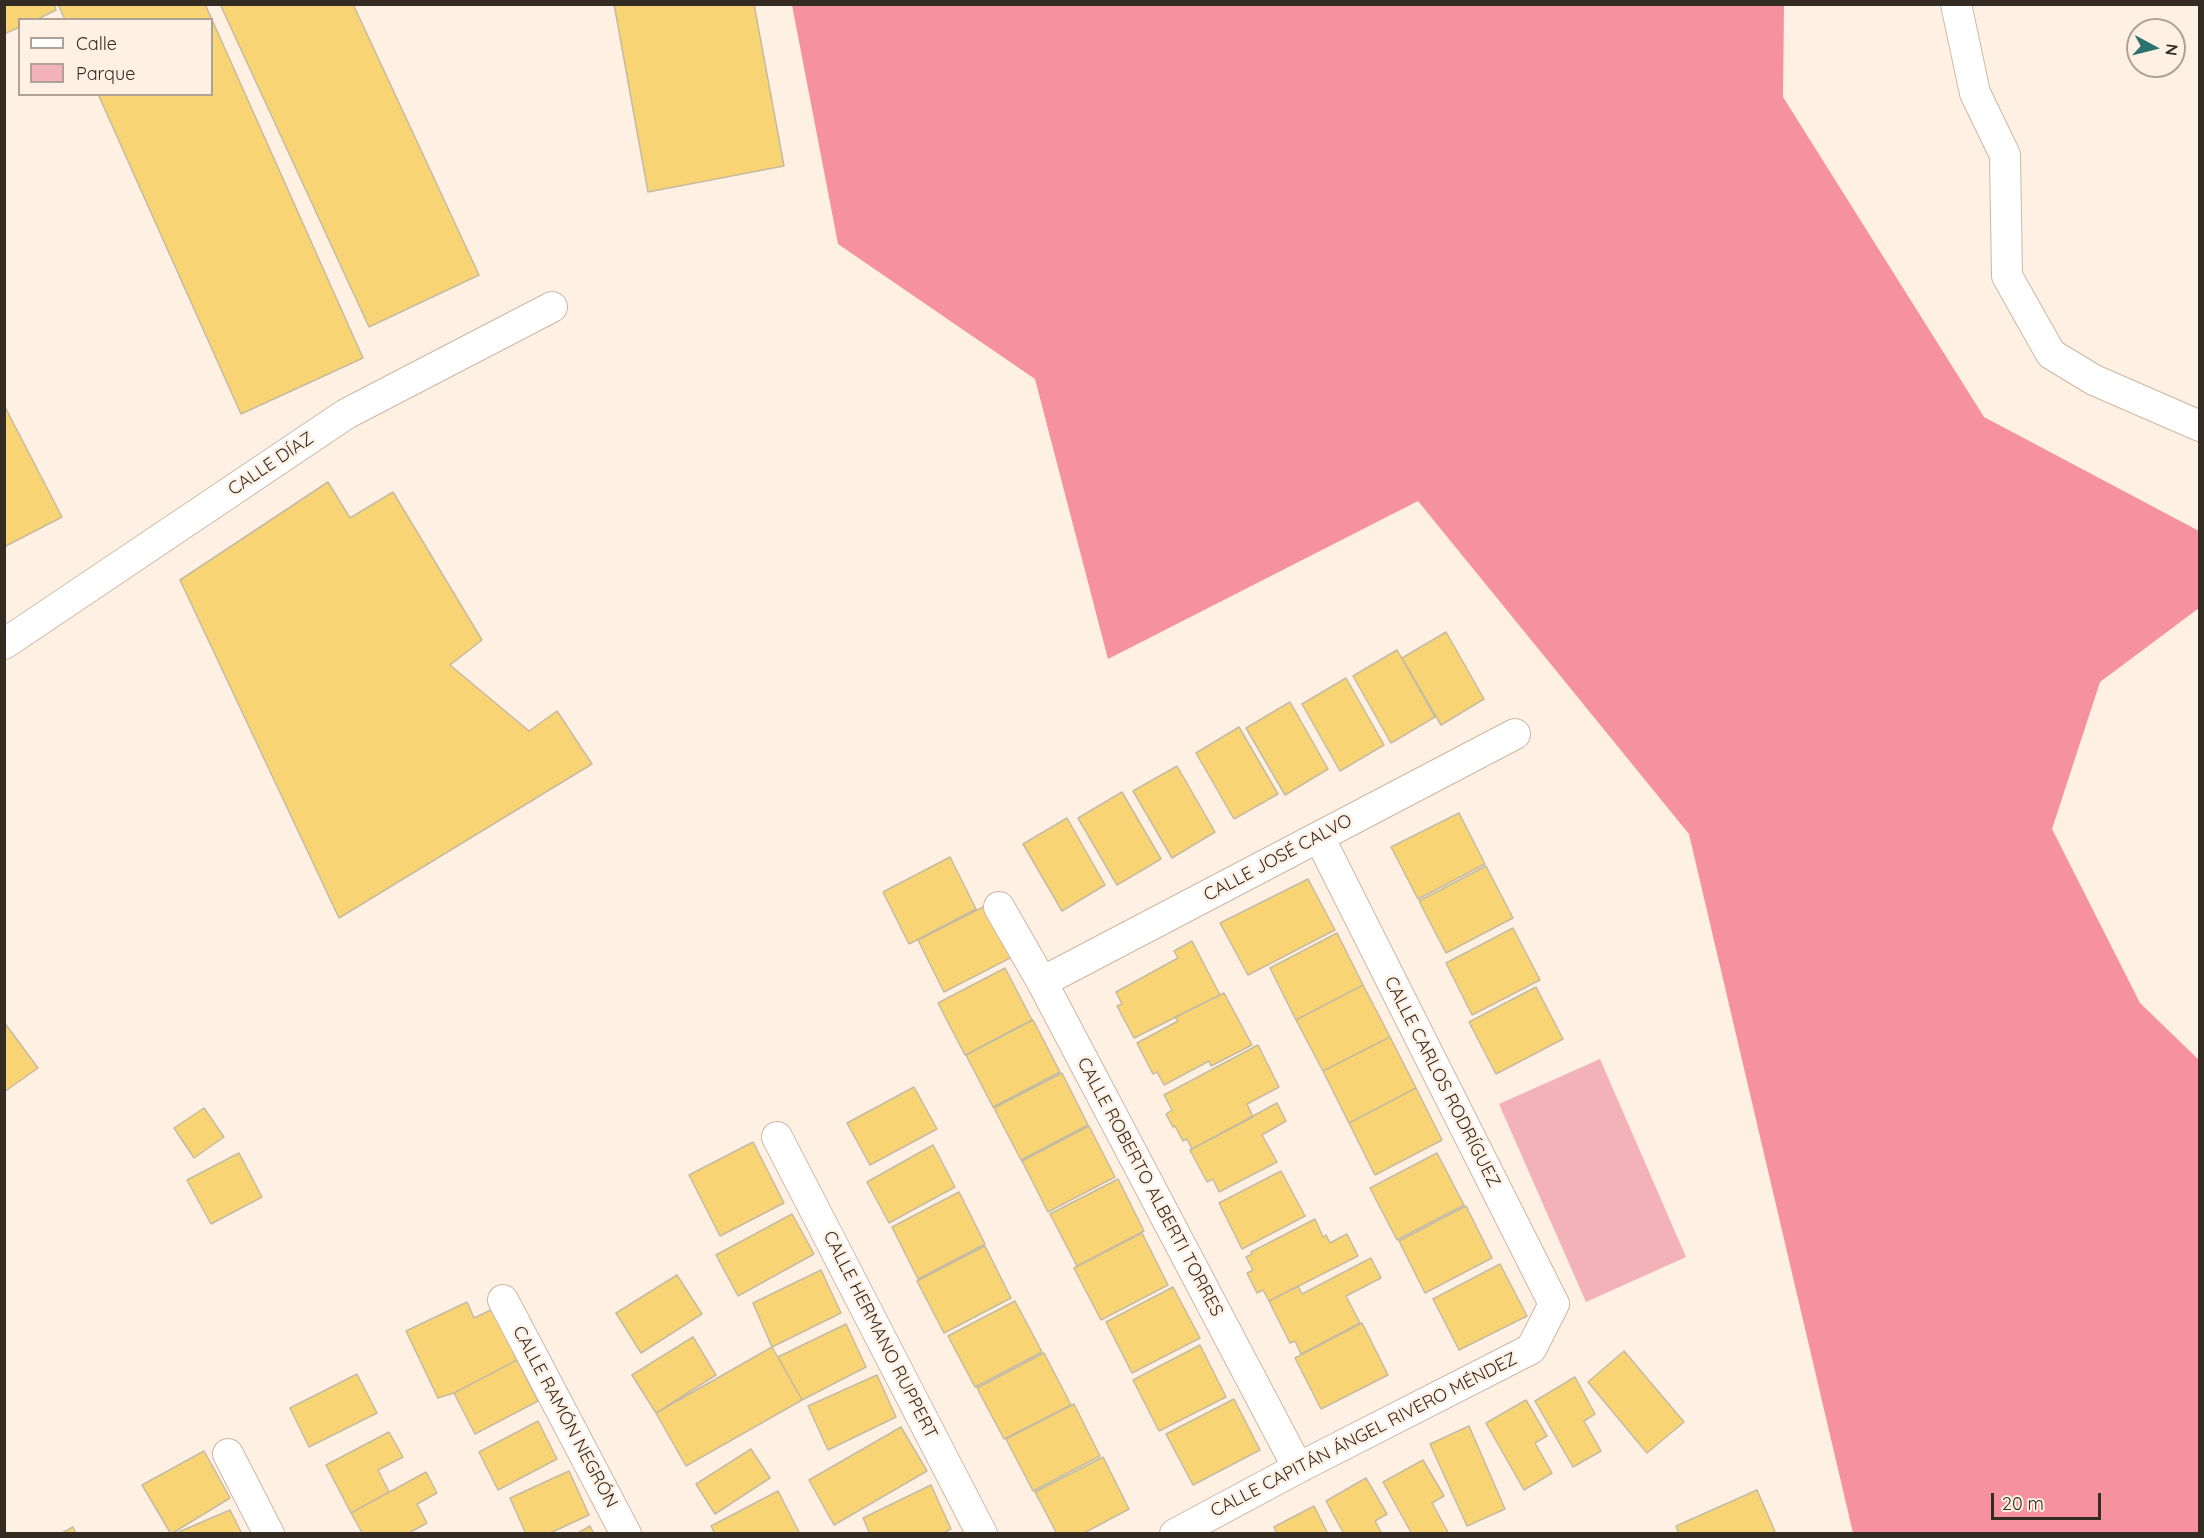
<!DOCTYPE html>
<html>
<head>
<meta charset="utf-8">
<style>
  body { margin:0 }
  #map { position:relative; width:2204px; height:1538px; overflow:hidden; background:#fff0e4; font-family:Quicksand,sans-serif }
  canvas { display:block }
  .frame { position:absolute; inset:0; border:6px solid #342b23; pointer-events:none }
  .legend { position:absolute; left:18px; top:18px; width:195px; height:78px; box-sizing:border-box; background:#fff0e4; border:2px solid #aea197; margin:0; padding:8px 10px; list-style:none; font-size:18px; color:#342b23 }
  .legend li { display:flex; align-items:center; gap:12px; height:30px }
  .legend b { width:30px; border:2px solid #aea197 }
  .north { position:absolute; left:2126px; top:18px; width:60px; height:60px; box-sizing:border-box; background:#fff0e4; border:2px solid #aea197; border-radius:50%; rotate:97deg; font-size:16px; font-weight:700; line-height:24px; text-align:center; color:#342b23 }
  .north::after { content:''; display:block; margin:auto; width:21px; height:27px; background:#2a736f; clip-path:polygon(50% 0,100% 100%,50% 72%,0 100%) }
  .scale { position:absolute; left:1991px; top:1493px; width:110px; height:27px; box-sizing:border-box; border:3px solid #342b23; border-top:0; padding-left:8px; font-size:18px; line-height:21px; white-space:nowrap; color:#342b23; -webkit-text-stroke:4px #fff0e4; paint-order:stroke }
</style>
</head>
<body>
<div id="map">
<canvas width="2204" height="1538"></canvas>
<div class="frame"></div>
<ul class="legend">
<li><b style="height:8px;background:#fff"></b>Calle</li>
<li><b style="height:16px;background:#f3b2b9"></b>Parque</li>
</ul>
<div class="north">N</div>
<div class="scale">20 m</div>
</div>
<script>
const context = document.querySelector('canvas').getContext('2d');
context.lineJoin = 'round';
function fillPath(path, color) { context.fillStyle = color; context.fill(path, 'evenodd'); }
function stroke(path, color, width, dash) { context.strokeStyle = color; context.lineWidth = width; context.lineCap = dash ? 'butt' : 'round'; context.setLineDash(dash || []); context.stroke(path); }
function write(font, color, halo, rows, align = 'center') {
  context.font = font + ' Quicksand,sans-serif'; context.lineWidth = 5; context.setLineDash([]); context.textBaseline = 'middle'; context.strokeStyle = halo; context.fillStyle = color; for (const [text, x, y, turn = 0] of rows) {
    context.save(); context.translate(x, y); context.rotate((+turn || 0) * Math.PI / 180); context.textAlign = isNaN(turn) ? turn : align; if (halo) context.strokeText(text, 0, 0); context.fillText(text, 0, 0); context.restore();
  }
}
fillPath(new Path2D(`
  M 1600,1059 L 1686,1257 L 1586,1302 L 1499,1104 Z`), '#f3b2b9');
fillPath(new Path2D(`
  M 792,5 L 1784,5 L 1783,97 L 1984,417 L 2199,531 L 2199,608 L 2100,682 L 2052,829 L 2140,1003 L 2199,1060 L 2199,1533 L 1853,1533 L 1689,834 L 1418,501 L 1108,659 L 1035,379 L 838,244 Z`), '#f6929f');
const building = new Path2D(`
  M 4,4 L 54,4 L 56,10 L 36,20 L 20,20 L 20,27 L 4,34 Z
  M 58,4 L 205,4 L 363,358 L 241,414 L 98,94 L 212,94 L 212,20 L 65,20 Z
  M 220,4 L 353,4 L 479,275 L 369,327 Z
  M 614,4 L 754,4 L 784,166 L 648,192 Z
  M 4,405 L 62,517 L 4,547 Z
  M 328,482 L 350,518 L 393,492 L 482,640 L 450,665 L 529,731 L 557,711 L 592,764 L 339,918 L 180,580 Z
  M 1446,632 L 1484,699 L 1441,725 L 1402,658 Z
  M 1397,650 L 1435,717 L 1391,743 L 1353,676 Z
  M 1346,678 L 1384,745 L 1340,771 L 1302,704 Z
  M 1290,702 L 1328,769 L 1285,795 L 1246,728 Z
  M 1239,727 L 1278,794 L 1234,819 L 1196,753 Z
  M 1177,766 L 1215,832 L 1172,858 L 1133,791 Z
  M 1122,792 L 1161,859 L 1117,885 L 1078,818 Z
  M 1459,813 L 1485,864 L 1418,899 L 1391,847 Z
  M 1067,818 L 1105,885 L 1062,911 L 1023,844 Z
  M 950,857 L 976,909 L 909,944 L 883,892 Z
  M 1486,866 L 1513,918 L 1446,953 L 1419,901 Z
  M 1308,879 L 1335,930 L 1248,975 L 1220,923 Z
  M 985,906 L 1012,957 L 944,992 L 918,940 Z
  M 1513,928 L 1540,980 L 1472,1015 L 1446,963 Z
  M 1337,933 L 1363,985 L 1296,1020 L 1270,968 Z
  M 1192,941 L 1220,995 L 1134,1038 L 1117,1006 L 1122,1004 L 1116,992 L 1178,958 L 1174,951 Z
  M 1005,968 L 1032,1020 L 965,1055 L 938,1003 Z
  M 1363,985 L 1390,1037 L 1323,1071 L 1296,1020 Z
  M 1536,987 L 1563,1039 L 1496,1074 L 1469,1022 Z
  M 1224,993 L 1252,1045 L 1211,1066 L 1209,1061 L 1164,1085 L 1157,1072 L 1153,1074 L 1137,1043 L 1178,1021 L 1175,1017 Z
  M 1033,1020 L 1060,1072 L 993,1107 L 966,1055 Z
  M 4,1022 L 38,1068 L 4,1092 Z
  M 1390,1037 L 1416,1088 L 1349,1123 L 1323,1071 Z
  M 1258,1045 L 1279,1087 L 1247,1104 L 1253,1117 L 1192,1149 L 1187,1139 L 1183,1141 L 1175,1126 L 1173,1127 L 1166,1114 L 1172,1110 L 1164,1095 Z
  M 1062,1073 L 1088,1125 L 1021,1160 L 994,1108 Z
  M 914,1087 L 937,1129 L 870,1165 L 847,1123 Z
  M 1416,1088 L 1442,1140 L 1375,1175 L 1349,1123 Z
  M 1277,1103 L 1286,1121 L 1262,1135 L 1277,1162 L 1219,1192 L 1213,1179 L 1207,1182 L 1190,1150 Z
  M 204,1108 L 224,1137 L 194,1158 L 174,1128 Z
  M 1089,1126 L 1115,1177 L 1048,1212 L 1022,1161 Z
  M 753,1142 L 784,1203 L 720,1236 L 689,1175 Z
  M 933,1145 L 955,1187 L 889,1223 L 867,1182 Z
  M 239,1153 L 262,1197 L 211,1224 L 187,1180 Z
  M 1437,1153 L 1464,1205 L 1397,1240 L 1370,1188 Z
  M 1281,1171 L 1305,1216 L 1242,1249 L 1219,1203 Z
  M 1118,1179 L 1144,1231 L 1077,1266 L 1050,1214 Z
  M 959,1192 L 985,1244 L 918,1279 L 892,1227 Z
  M 1466,1206 L 1492,1258 L 1425,1293 L 1399,1241 Z
  M 792,1214 L 814,1254 L 738,1296 L 716,1255 Z
  M 1315,1219 L 1323,1237 L 1326,1235 L 1330,1243 L 1347,1234 L 1358,1256 L 1269,1301 L 1263,1290 L 1257,1293 L 1247,1273 L 1253,1270 L 1246,1257 L 1252,1254 L 1251,1252 Z
  M 1142,1233 L 1168,1285 L 1101,1320 L 1074,1268 Z
  M 985,1246 L 1011,1298 L 944,1333 L 917,1281 Z
  M 1371,1258 L 1381,1278 L 1346,1296 L 1360,1323 L 1301,1354 L 1295,1341 L 1290,1343 L 1269,1301 L 1298,1286 L 1302,1294 Z
  M 1500,1264 L 1527,1316 L 1459,1350 L 1433,1299 Z
  M 821,1270 L 841,1313 L 772,1347 L 753,1303 Z
  M 677,1275 L 702,1314 L 641,1353 L 616,1313 Z
  M 1173,1287 L 1200,1338 L 1132,1373 L 1106,1322 Z
  M 1015,1301 L 1042,1352 L 975,1387 L 948,1336 Z
  M 467,1302 L 474,1318 L 493,1309 L 517,1360 L 454,1393 L 438,1398 L 406,1331 Z
  M 1362,1323 L 1388,1375 L 1321,1409 L 1295,1358 Z
  M 846,1324 L 866,1367 L 802,1400 L 778,1357 Z
  M 693,1337 L 716,1375 L 656,1413 L 632,1375 Z
  M 1200,1345 L 1226,1397 L 1159,1431 L 1133,1380 Z
  M 772,1347 L 802,1400 L 686,1466 L 656,1413 Z
  M 1624,1351 L 1684,1422 L 1647,1453 L 1588,1382 Z
  M 1044,1353 L 1071,1405 L 1004,1439 L 977,1388 Z
  M 517,1360 L 538,1401 L 475,1434 L 454,1393 Z
  M 357,1374 L 377,1413 L 309,1447 L 290,1408 Z
  M 877,1375 L 896,1417 L 828,1450 L 808,1406 Z
  M 1575,1377 L 1595,1414 L 1584,1421 L 1601,1451 L 1573,1467 L 1535,1401 Z
  M 1234,1399 L 1260,1450 L 1193,1485 L 1166,1434 Z
  M 1526,1400 L 1547,1436 L 1535,1443 L 1552,1473 L 1524,1490 L 1486,1423 Z
  M 1074,1404 L 1100,1456 L 1033,1491 L 1006,1439 Z
  M 538,1421 L 557,1459 L 498,1490 L 479,1452 Z
  M 1469,1426 L 1505,1509 L 1467,1526 L 1430,1444 Z
  M 901,1427 L 927,1471 L 834,1525 L 809,1480 Z
  M 389,1432 L 403,1457 L 378,1470 L 389,1492 L 351,1513 L 326,1465 Z
  M 751,1449 L 770,1478 L 715,1514 L 696,1484 Z
  M 204,1451 L 230,1498 L 171,1534 L 142,1485 Z
  M 1103,1457 L 1129,1509 L 1082,1534 L 1057,1534 L 1035,1492 Z
  M 1423,1460 L 1444,1496 L 1432,1503 L 1449,1534 L 1412,1534 L 1383,1482 Z
  M 569,1471 L 589,1515 L 548,1534 L 526,1534 L 510,1498 Z
  M 426,1472 L 437,1493 L 417,1504 L 427,1523 L 407,1534 L 363,1534 L 351,1513 Z
  M 1366,1478 L 1387,1514 L 1375,1521 L 1382,1534 L 1344,1534 L 1326,1501 Z
  M 931,1485 L 951,1529 L 941,1534 L 870,1534 L 863,1518 Z
  M 1757,1490 L 1776,1534 L 1679,1534 L 1676,1526 Z
  M 778,1491 L 800,1534 L 715,1534 L 711,1526 Z
  M 1314,1506 L 1328,1534 L 1277,1534 L 1274,1527 Z
  M 230,1510 L 242,1534 L 174,1534 Z
  M 590,1526 L 594,1534 L 576,1534 Z
  M 73,1527 L 76,1534 L 60,1534 Z`);
fillPath(building, '#f9d475');
stroke(building, '#c5bba1', 1.5);
const street = new Path2D(`
  M 1956,4 L 1975,93 L 2005,155 L 2007,276 L 2051,354 L 2094,380 L 2200,426
  M 4,644 L 346,414 L 552,307
  M 999,907 L 1042,982 L 1298,1468
  M 1042,982 L 1515,734
  M 777,1137 L 982,1534
  M 503,1300 L 626,1534
  M 228,1454 L 269,1534
  M 1175,1534 L 1298,1468 L 1531,1349 L 1554,1304 L 1319,837`);
stroke(street, '#cdb7a3', 32);
stroke(street, '#fff', 30);
write('18px', '#342b23', '#fff0e4', [
  ["CALLE DÍAZ",271,464,-34],
  ["CALLE JOSÉ CALVO",1278,858,-28],
  ["CALLE CARLOS RODRÍGUEZ",1442,1082,63],
  ["CALLE ROBERTO ALBERTI TORRES",1150,1187,62],
  ["CALLE HERMANO RUPPERT",880,1335,63],
  ["CALLE RAMÓN NEGRÓN",565,1417,62],
  ["CALLE CAPITÁN ÁNGEL RIVERO MÉNDEZ",1364,1435,-27]
]);
</script>
</body>
</html>
